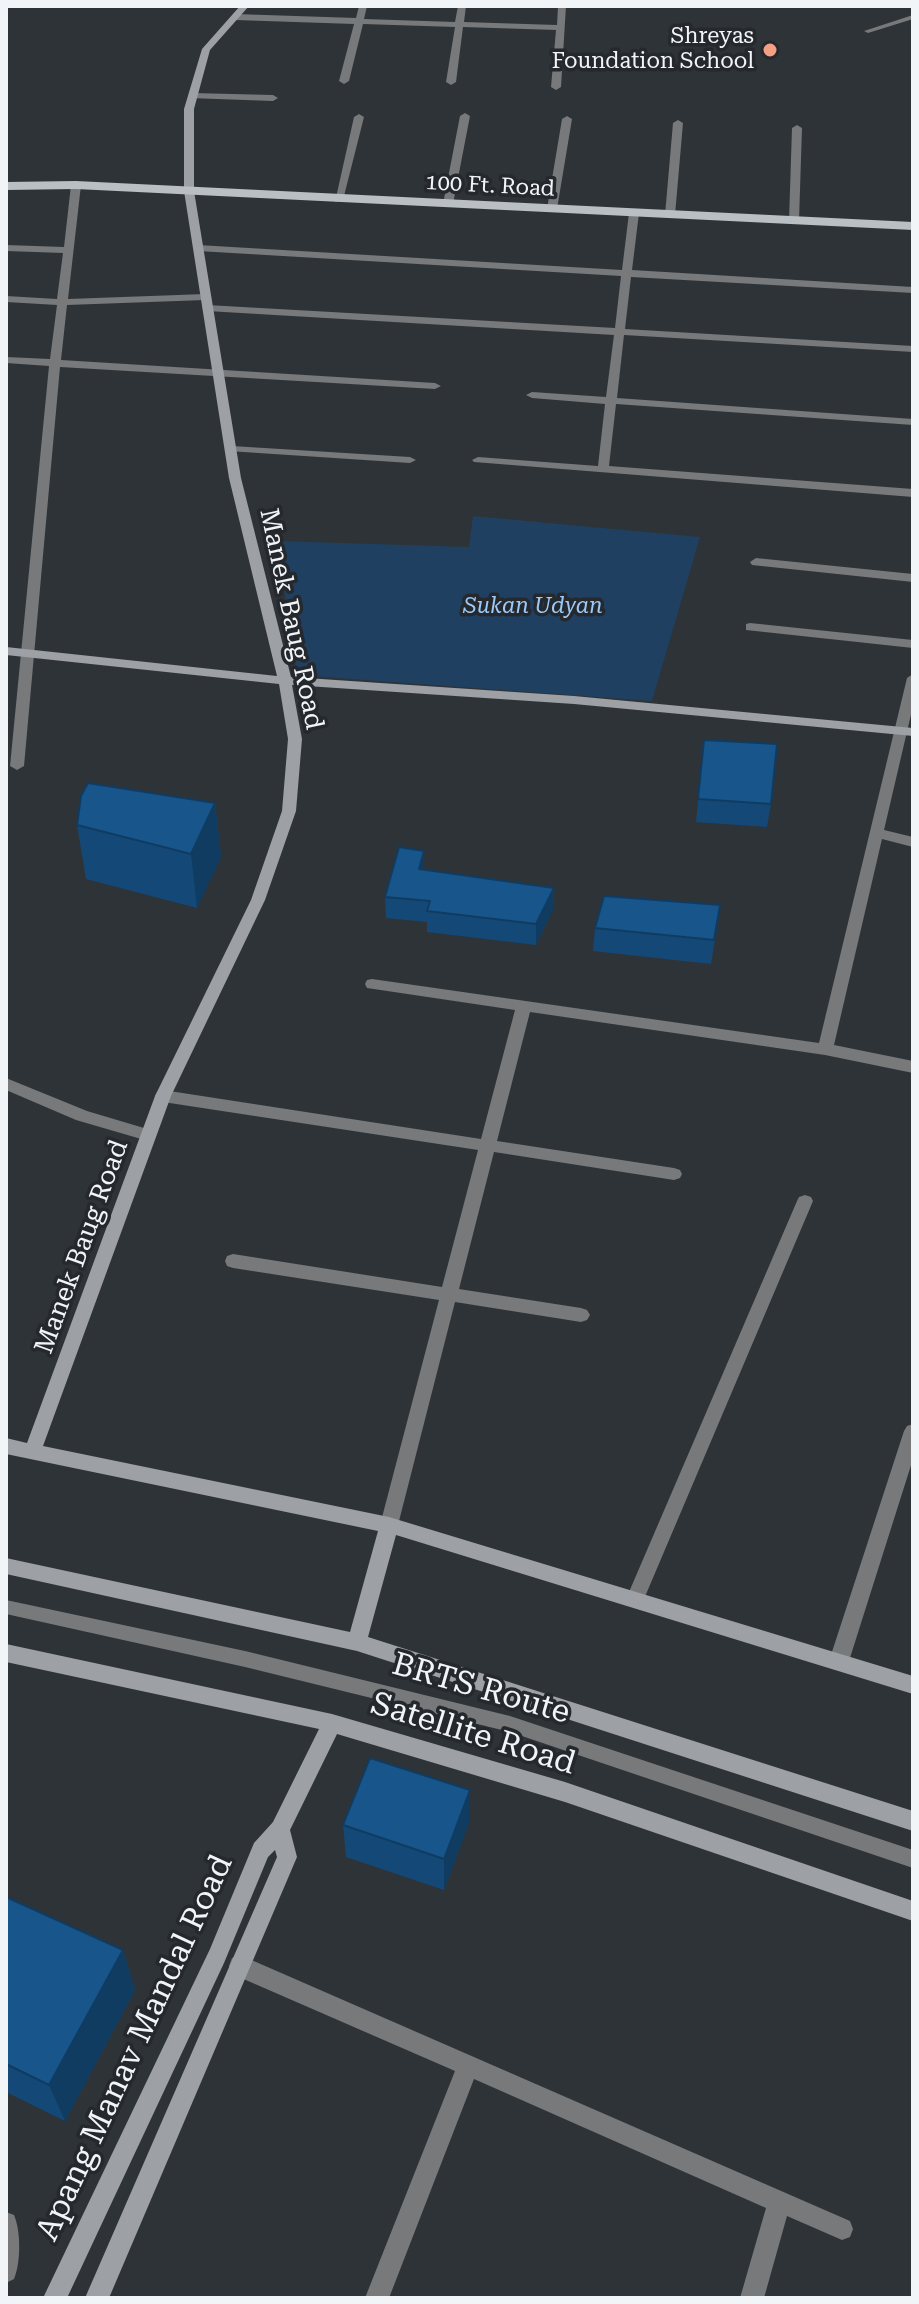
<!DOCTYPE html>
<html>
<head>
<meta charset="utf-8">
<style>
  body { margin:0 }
  #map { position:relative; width:919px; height:2304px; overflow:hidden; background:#2e3337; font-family:"Roboto Serif",serif }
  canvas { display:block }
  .frame { position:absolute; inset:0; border:8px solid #f2f5f8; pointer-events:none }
</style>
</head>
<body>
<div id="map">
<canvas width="919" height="2304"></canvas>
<div class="frame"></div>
</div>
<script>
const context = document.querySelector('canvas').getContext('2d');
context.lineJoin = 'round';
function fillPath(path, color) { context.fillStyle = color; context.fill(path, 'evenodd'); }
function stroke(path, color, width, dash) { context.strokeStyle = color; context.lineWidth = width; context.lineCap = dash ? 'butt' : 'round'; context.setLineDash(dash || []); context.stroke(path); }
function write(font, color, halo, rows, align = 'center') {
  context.font = font + ' "Roboto Serif",serif'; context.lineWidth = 7; context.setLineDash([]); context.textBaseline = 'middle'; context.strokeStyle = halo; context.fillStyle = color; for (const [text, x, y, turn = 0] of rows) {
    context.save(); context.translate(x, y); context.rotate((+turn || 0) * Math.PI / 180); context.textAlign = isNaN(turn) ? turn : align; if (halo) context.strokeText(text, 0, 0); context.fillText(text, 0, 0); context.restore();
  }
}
fillPath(new Path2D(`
  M 473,516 L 700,537 L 652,701 L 297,675 L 277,541 L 469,547 Z`), '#1f4061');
fillPath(new Path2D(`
  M 913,15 L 913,19 L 868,33 L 864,31 Z
  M 6,1600 L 245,1651 L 510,1716 L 913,1850 L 913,1868 L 510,1732 L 245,1667 L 6,1614 Z`), '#77797b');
fillPath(new Path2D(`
  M 359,6 L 367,6 L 364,19 L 455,22 L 458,6 L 466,6 L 464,22 L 557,25 L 558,6 L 566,6 L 561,87 L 556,90 L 551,87 L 556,30 L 463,27 L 456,82 L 451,85 L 446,82 L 455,27 L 363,24 L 349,81 L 344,84 L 339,81 L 354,24 L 235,20 L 231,17 L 235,14 L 356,18 Z
  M 192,93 L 273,95 L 278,98 L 273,101 L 189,98 L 189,94 Z
  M 465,113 L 470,116 L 453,204 L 448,207 L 443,204 L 460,116 Z
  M 359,114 L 364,117 L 343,200 L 335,202 L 354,117 Z
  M 567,116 L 572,119 L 557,209 L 552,212 L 547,209 L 562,119 Z
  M 678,120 L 683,123 L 675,215 L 670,218 L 665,215 L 673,123 Z
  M 797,125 L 802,128 L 799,221 L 794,224 L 789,221 L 792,128 Z
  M 76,182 L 81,185 L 68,299 L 205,294 L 210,297 L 205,300 L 67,305 L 61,360 L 435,383 L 441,386 L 435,389 L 60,367 L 24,766 L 17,770 L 10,766 L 49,366 L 6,363 L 6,357 L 50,359 L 57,305 L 6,302 L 6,296 L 57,299 L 63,253 L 6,251 L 6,245 L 64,247 L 71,185 Z
  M 634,210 L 639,213 L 632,270 L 913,287 L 913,293 L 631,277 L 625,329 L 913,346 L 913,352 L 624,335 L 617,398 L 913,419 L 913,425 L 616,404 L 609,466 L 913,489 L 913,497 L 474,462 L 472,460 L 478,457 L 598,466 L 605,404 L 532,398 L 526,395 L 532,392 L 606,397 L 614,335 L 207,311 L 202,308 L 207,305 L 615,328 L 621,276 L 198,251 L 193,248 L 198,245 L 622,270 L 629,213 Z
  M 232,446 L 410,457 L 416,460 L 410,463 L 228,451 L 228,447 Z
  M 756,558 L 913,574 L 913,582 L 752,565 L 750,562 Z
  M 750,623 L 913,640 L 913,648 L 746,630 L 746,624 Z
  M 913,674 L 913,706 L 884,830 L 913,837 L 913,847 L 882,839 L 834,1045 L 913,1061 L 913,1073 L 825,1055 L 530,1012 L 497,1141 L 674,1168 L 680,1170 L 682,1174 L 680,1178 L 674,1180 L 494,1152 L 459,1289 L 581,1308 L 587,1310 L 590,1315 L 587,1320 L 581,1322 L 455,1302 L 398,1525 L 396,1531 L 389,1533 L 382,1531 L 380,1525 L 439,1300 L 233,1268 L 227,1266 L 225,1261 L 227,1256 L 233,1254 L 442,1287 L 478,1150 L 163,1102 L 155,1096 L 157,1092 L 163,1090 L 481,1139 L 515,1010 L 367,988 L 365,984 L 367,980 L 372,979 L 819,1043 L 907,678 Z
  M 6,1078 L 87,1111 L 154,1131 L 156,1135 L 148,1141 L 76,1120 L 6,1090 Z
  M 805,1195 L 811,1197 L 813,1201 L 644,1599 L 642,1605 L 635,1607 L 628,1605 L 626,1599 L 797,1201 L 799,1197 Z
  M 913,1424 L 913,1459 L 849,1661 L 846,1667 L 839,1670 L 832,1667 L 829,1661 L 904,1431 L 907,1426 Z
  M 240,1955 L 850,2221 L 853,2229 L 850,2237 L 842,2240 L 787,2216 L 764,2298 L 740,2298 L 766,2208 L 474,2079 L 389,2298 L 365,2298 L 455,2071 L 232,1974 L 229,1966 L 232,1958 Z
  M 6,2212 L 14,2215 C 21,2231 21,2263 14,2279 L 6,2283 Z`), '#77797b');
fillPath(new Path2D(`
  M 240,6 L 249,6 L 210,50 L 194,109 L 194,191 L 241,478 L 291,677 L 574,696 L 913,728 L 913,736 L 574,704 L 292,685 L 302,739 L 296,811 L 265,900 L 171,1096 L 43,1446 L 389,1517 L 913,1676 L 913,1694 L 396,1535 L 368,1637 L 913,1811 L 913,1831 L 357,1651 L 6,1574 L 6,1558 L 350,1632 L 378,1531 L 6,1454 L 6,1438 L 27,1443 L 155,1096 L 251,900 L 282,811 L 288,739 L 279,684 L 6,655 L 6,647 L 277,676 L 229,478 L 184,191 L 184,109 L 202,49 Z
  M 6,1644 L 332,1714 L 565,1782 L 913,1901 L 913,1921 L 565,1802 L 337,1734 L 290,1830 L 297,1857 L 109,2298 L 85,2298 L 277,1857 L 275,1850 L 268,1857 L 224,1963 L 67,2298 L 43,2298 L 210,1949 L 254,1843 L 273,1822 L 319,1729 L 6,1662 Z`), '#9da0a4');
fillPath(new Path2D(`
  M 76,181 L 913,222 L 913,230 L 76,189 L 6,190 L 6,182 Z`), '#babfc4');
fillPath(new Path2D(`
  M 704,740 L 771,804 L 767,827 L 696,822 Z
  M 215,803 L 221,857 L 197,908 L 86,879 L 77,825 Z
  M 424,870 L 554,888 L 553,909 L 536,945 L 427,932 L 427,922 L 386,918 L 385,897 Z
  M 595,928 L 717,928 L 711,964 L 593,951 Z
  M 469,1823 L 444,1890 L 346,1857 L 343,1825 Z
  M 6,1897 L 123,1950 L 135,1990 L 65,2121 L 6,2092 Z`), '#144977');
fillPath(new Path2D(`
  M 215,803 L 221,857 L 197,908 L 191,854 Z
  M 424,851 L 424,872 L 419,869 Z
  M 554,888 L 553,909 L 536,945 L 536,924 Z
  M 470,1790 L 469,1823 L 444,1890 L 444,1859 Z
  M 123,1950 L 135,1990 L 65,2121 L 49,2085 Z`), '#103c61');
const building = new Path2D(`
  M 704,740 L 777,744 L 771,804 L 698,799 Z
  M 88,783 L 215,803 L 191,854 L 77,825 L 81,796 Z
  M 399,847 L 424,851 L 419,869 L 554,888 L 536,924 L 427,911 L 430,901 L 385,897 Z
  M 604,896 L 720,905 L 714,940 L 595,928 Z
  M 370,1758 L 470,1790 L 444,1859 L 343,1825 Z
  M 6,1897 L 123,1950 L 49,2085 L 6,2064 Z`);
fillPath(building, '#17558a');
stroke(building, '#103c61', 2);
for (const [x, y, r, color] of [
  [770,50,8,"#f39f83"]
]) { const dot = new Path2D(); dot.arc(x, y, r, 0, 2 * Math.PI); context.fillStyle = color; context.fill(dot); stroke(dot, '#25292d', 3); }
write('22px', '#f2f5f8', '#25292d', [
  ["Shreyas",754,37],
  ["Foundation School",754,62]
], 'right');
write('22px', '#f2f5f8', '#25292d', [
  ["100 Ft. Road",490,186,3]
]);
write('italic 22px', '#9bcaf8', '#25292d', [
  ["Sukan Udyan",533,607]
]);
write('26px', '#f2f5f8', '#25292d', [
  ["Manek Baug Road",291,619,78],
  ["Manek Baug Road",82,1247,-70]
]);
write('32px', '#f2f5f8', '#25292d', [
  ["BRTS Route",481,1689,16],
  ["Satellite Road",473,1734,17],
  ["Apang Manav Mandal Road",135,2048,-65]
]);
</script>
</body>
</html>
